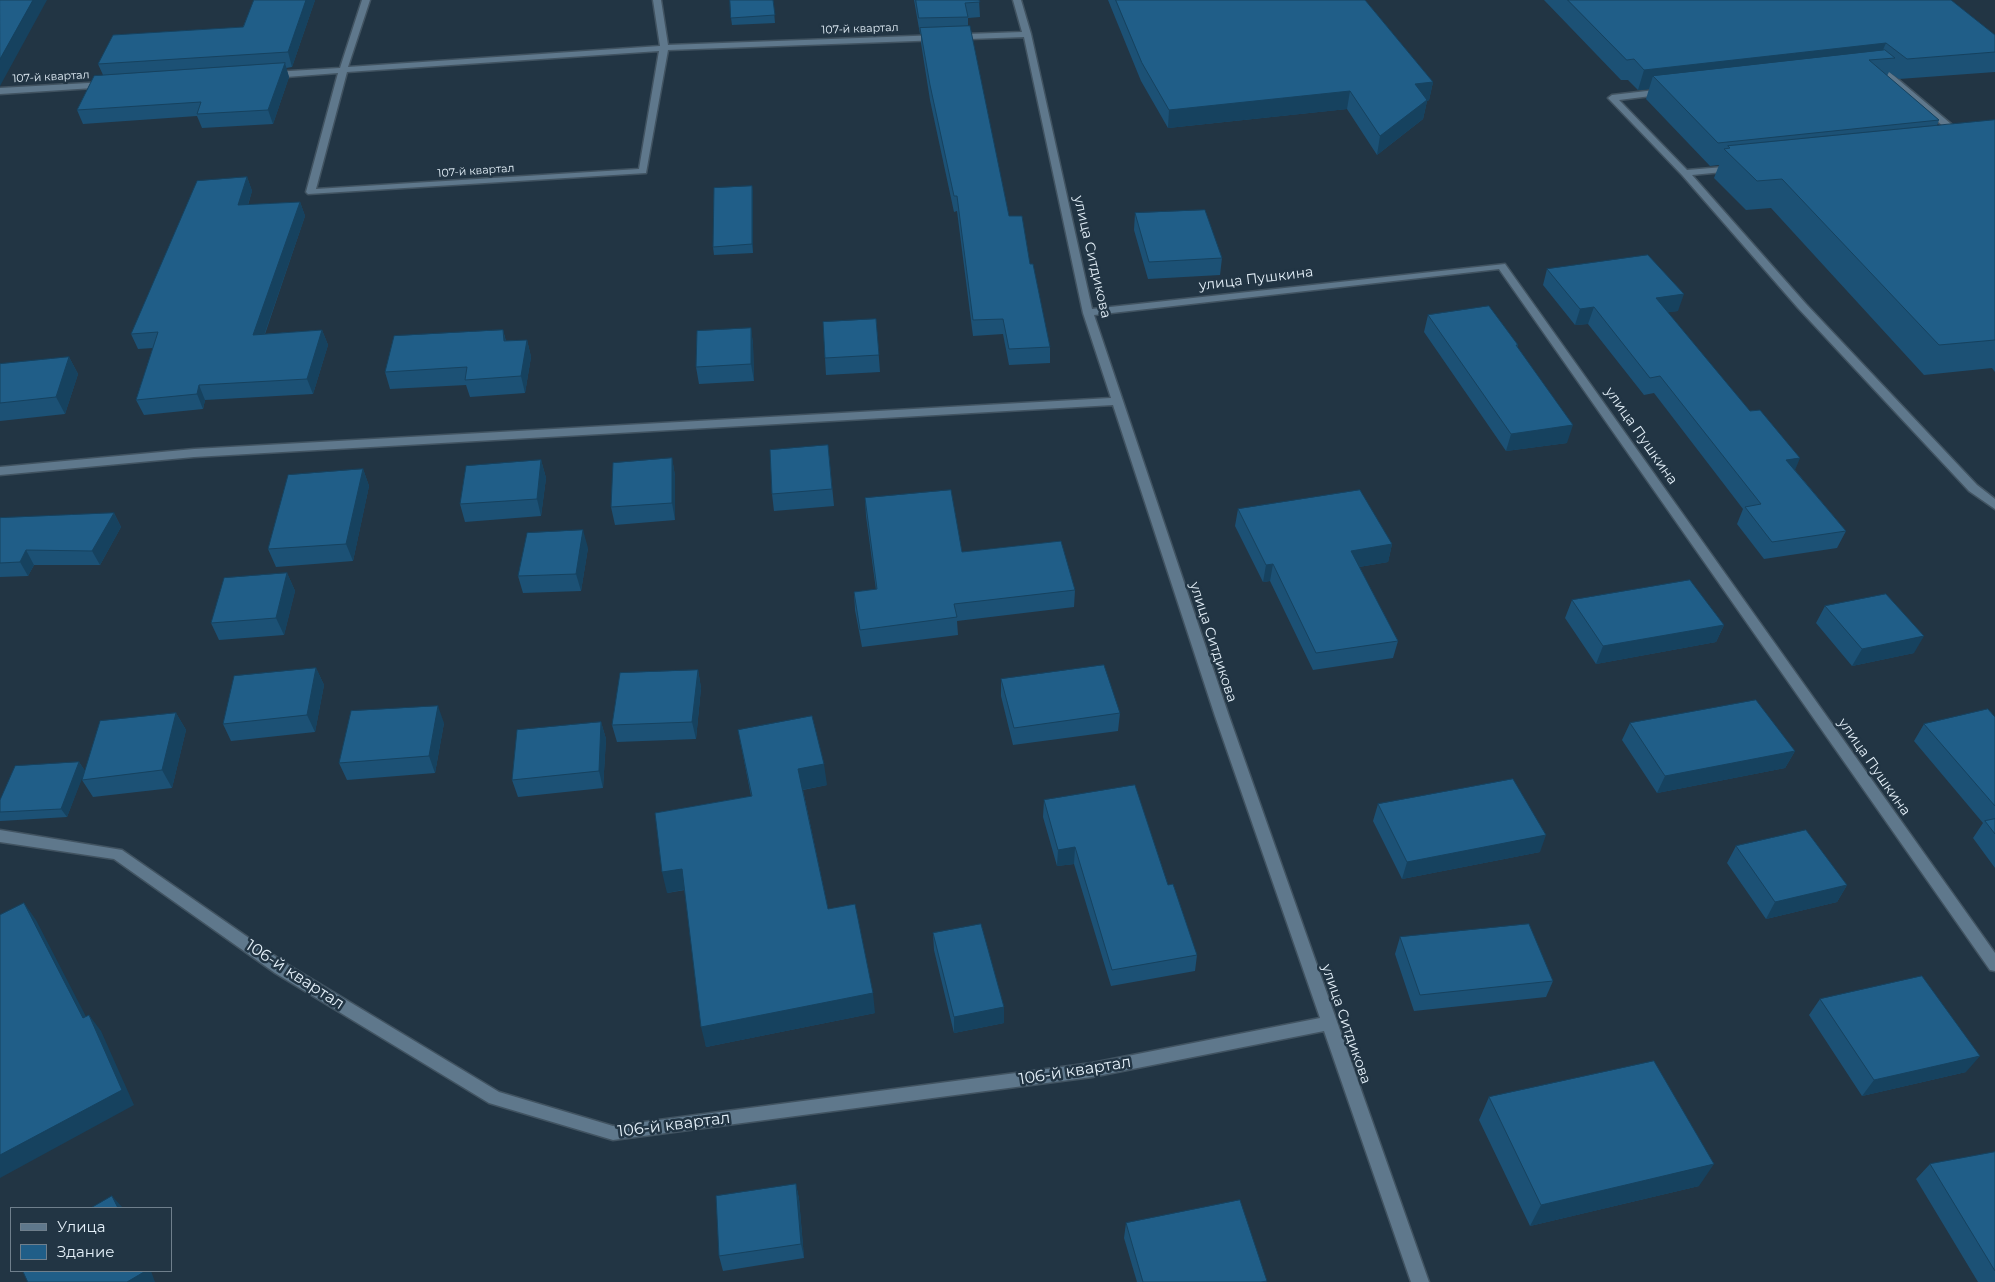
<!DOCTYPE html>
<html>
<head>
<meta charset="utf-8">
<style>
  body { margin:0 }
  #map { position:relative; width:1995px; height:1282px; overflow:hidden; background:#223544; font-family:Montserrat,sans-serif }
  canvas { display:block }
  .legend { position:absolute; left:10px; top:1207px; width:162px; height:65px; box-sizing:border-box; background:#223544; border:1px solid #6f7f8c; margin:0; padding:6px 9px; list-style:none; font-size:15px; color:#e3eff8 }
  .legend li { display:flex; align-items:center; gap:10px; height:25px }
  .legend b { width:25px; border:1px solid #6f7f8c }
</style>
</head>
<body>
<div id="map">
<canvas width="1995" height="1282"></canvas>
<ul class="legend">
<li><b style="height:6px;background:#5f788c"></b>Улица</li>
<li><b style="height:14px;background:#205e88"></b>Здание</li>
</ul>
</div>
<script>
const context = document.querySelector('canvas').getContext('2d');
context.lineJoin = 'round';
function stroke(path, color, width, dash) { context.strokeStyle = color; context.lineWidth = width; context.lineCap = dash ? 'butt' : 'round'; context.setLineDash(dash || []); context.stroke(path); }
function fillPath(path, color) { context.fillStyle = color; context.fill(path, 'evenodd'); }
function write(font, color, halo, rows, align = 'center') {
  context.font = font + ' Montserrat,sans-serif'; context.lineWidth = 5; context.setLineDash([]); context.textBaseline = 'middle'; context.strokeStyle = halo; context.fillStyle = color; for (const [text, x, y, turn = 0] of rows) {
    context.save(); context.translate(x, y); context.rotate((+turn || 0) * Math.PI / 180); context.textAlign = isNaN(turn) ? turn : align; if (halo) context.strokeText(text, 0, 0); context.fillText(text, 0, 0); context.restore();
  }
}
const minor = new Path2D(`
  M 362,0 L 370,0 L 348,67 L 660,46 L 653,0 L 661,0 L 668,45 L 1022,32 L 1013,0 L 1021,0 L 1031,34 L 1092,309 L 1505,264 L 1995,953 L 1995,971 L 1990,970 L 1499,269 L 1094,315 L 1229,716 L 1429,1282 L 1411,1282 L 1324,1031 L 1092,1077 L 613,1140 L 489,1103 L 275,973 L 114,859 L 0,842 L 0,830 L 122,850 L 285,963 L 499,1092 L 613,1126 L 1092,1063 L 1320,1018 L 1215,716 L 1113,405 L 194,457 L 0,475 L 0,467 L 194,449 L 1111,398 L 1083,313 L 1024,37 L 668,50 L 646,173 L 308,194 L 306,192 L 338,73 L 273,78 L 269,75 L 273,72 L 340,68 ZM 659,51 L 639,169 L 316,189 L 347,72 Z
  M 1872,65 L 1881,65 L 1963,134 L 1963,138 L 1957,138 L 1876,69 L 1872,69 Z
  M 106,82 L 109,83 L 109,87 L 0,94 L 0,88 Z
  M 1664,89 L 1668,92 L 1667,94 L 1619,100 L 1687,170 L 1736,166 L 1736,170 L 1733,171 L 1692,175 L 1806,304 L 1977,485 L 1995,499 L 1995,509 L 1969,491 L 1798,308 L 1682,175 L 1608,98 L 1612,95 Z`);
stroke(minor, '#415361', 3);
fillPath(minor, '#5f788c');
fillPath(new Path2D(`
  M 315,0 L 292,67 L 286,68 L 289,77 L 273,124 L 202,128 L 197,116 L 83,124 L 77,110 L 103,75 L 98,64 L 243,27 Z
  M 773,0 L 775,23 L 732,25 L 731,18 Z
  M 914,0 L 979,0 L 980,17 L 968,18 L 968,27 L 1009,216 L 1030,264 L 1050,347 L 1050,363 L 1009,365 L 1003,334 L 973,336 L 957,211 L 954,212 L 930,100 L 921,43 L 921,34 L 920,34 Z
  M 1108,0 L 1365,0 L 1433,82 L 1429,100 L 1427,101 L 1423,119 L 1377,155 L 1347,109 L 1168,128 L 1141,81 Z
  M 1544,0 L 1951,0 L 1995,35 L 1995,72 L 1899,79 L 1889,72 L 1887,76 L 1939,120 L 1937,126 L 1995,120 L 1995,372 L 1992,368 L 1924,375 L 1771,208 L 1746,210 L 1714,178 L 1719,165 L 1710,166 L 1646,99 L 1649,89 L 1638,90 L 1628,80 L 1621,80 Z
  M 247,177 L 252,191 L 248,205 L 300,202 L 305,216 L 265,334 L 322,330 L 328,345 L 313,394 L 205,400 L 203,409 L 144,415 L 136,400 L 153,348 L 138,349 L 131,334 Z
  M 752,186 L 753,194 L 753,253 L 714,255 L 713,247 Z
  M 1135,213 L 1222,258 L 1220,275 L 1148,279 L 1134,230 Z
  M 1547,269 L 1678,311 L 1667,312 L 1795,470 L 1846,531 L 1837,548 L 1764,559 L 1737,524 L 1743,509 L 1654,393 L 1644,395 L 1588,324 L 1575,325 L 1543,285 Z
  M 1428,315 L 1518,345 L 1517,348 L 1567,443 L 1506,451 L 1424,332 Z
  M 876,319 L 880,372 L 826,375 L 825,358 Z
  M 751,328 L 753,345 L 754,381 L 699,384 L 696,367 Z
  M 503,330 L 506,341 L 527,340 L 531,357 L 525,393 L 470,397 L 466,385 L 390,389 L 385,372 Z
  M 69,357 L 78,374 L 65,414 L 0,421 L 0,364 Z
  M 828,445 L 834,506 L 774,511 L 772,494 Z
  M 672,458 L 675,476 L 675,520 L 615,525 L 611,507 Z
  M 541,460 L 546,478 L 541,516 L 465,522 L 460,504 Z
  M 363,469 L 369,486 L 353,561 L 276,567 L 268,549 Z
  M 865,498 L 962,552 L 1075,590 L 1074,607 L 957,621 L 958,635 L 862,647 L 855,610 L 854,592 L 876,590 L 866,516 Z
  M 1238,509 L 1392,544 L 1388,562 L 1359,567 L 1398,641 L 1393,658 L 1313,670 L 1270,581 L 1263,582 L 1235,526 Z
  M 114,513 L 121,527 L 100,565 L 34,565 L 28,576 L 0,577 L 0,518 Z
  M 588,548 L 581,591 L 523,593 L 518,576 Z
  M 287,573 L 295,591 L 284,635 L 219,640 L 211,623 Z
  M 1572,600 L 1724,625 L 1716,642 L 1596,664 L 1565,618 Z
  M 1825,606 L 1914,653 L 1852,666 L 1816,623 Z
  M 316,668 L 324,685 L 315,732 L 231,741 L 223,724 Z
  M 698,670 L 701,688 L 696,739 L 617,742 L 612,725 Z
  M 1001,679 L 1120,713 L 1118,731 L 1013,745 L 1001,696 Z
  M 176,713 L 186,730 L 172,788 L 93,797 L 82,780 L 84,772 L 67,817 L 1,821 L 0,821 L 0,800 L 79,762 L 85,771 Z
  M 1995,717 L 1995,868 L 1973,838 L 1983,823 L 1914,741 L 1924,724 Z
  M 601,722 L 606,739 L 603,788 L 518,797 L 512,780 Z
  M 444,723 L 435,773 L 347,780 L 339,763 Z
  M 1630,723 L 1795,751 L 1785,768 L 1657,793 L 1622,740 Z
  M 738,730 L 827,785 L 803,790 L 828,909 L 875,1013 L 706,1047 L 685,890 L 667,893 L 751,796 Z
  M 1044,800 L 1168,885 L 1197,955 L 1195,971 L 1111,986 L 1074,864 L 1057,866 L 1043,817 Z
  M 1378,804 L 1540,852 L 1402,879 L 1373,821 Z
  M 1736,846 L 1847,885 L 1837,902 L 1766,919 L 1727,863 Z
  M 933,933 L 1004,1023 L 954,1033 L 934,950 Z
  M 1400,937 L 1553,981 L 1546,997 L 1414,1011 L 1395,954 Z
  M 1820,999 L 1966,1072 L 1862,1096 L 1809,1015 Z
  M 1489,1097 L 1699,1186 L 1530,1226 L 1479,1120 Z
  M 1995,1152 L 1995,1282 L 1978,1282 L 1916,1179 L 1930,1164 Z
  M 796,1184 L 799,1199 L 804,1258 L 723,1271 L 719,1256 Z
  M 1126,1223 L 1267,1282 L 1137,1282 L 1124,1238 Z`), '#1c5175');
fillPath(new Path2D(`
  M 33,0 L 47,0 L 0,86 L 0,59 Z
  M 306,0 L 315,0 L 292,67 L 288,52 Z
  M 1886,43 L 1879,59 L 1653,76 L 1649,89 L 1638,90 L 1644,70 Z
  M 285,63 L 289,77 L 273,124 L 268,110 Z
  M 1433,82 L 1429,100 L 1427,101 L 1423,119 L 1377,155 L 1380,136 L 1415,84 Z
  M 1350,91 L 1347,109 L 1168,128 L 1169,110 Z
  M 247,177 L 252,191 L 243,220 L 238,205 Z
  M 752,186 L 753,194 L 753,253 L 752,244 Z
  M 300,202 L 305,216 L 259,350 L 253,335 Z
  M 1684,294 L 1678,311 L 1650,315 L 1656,298 Z
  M 1594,307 L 1588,324 L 1575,325 L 1580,309 Z
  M 751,328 L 753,345 L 754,381 L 751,364 Z
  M 322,330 L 328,345 L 313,394 L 307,379 Z
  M 503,330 L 507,347 L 504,341 Z
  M 527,340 L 531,357 L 525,393 L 521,376 Z
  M 69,357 L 78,374 L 65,414 L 56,397 Z
  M 199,385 L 205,400 L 203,409 L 197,394 Z
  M 1573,425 L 1567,443 L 1506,451 L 1511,434 Z
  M 672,458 L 675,476 L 675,520 L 672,503 Z
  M 1800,458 L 1793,475 L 1786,460 Z
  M 541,460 L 546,478 L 541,516 L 537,499 Z
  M 363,469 L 369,486 L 353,561 L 346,544 Z
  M 114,513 L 121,527 L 100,565 L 92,551 Z
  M 583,530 L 588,548 L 581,591 L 576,574 Z
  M 1392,544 L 1388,562 L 1347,569 L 1351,551 Z
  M 26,550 L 34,565 L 28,576 L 20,562 Z
  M 1273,564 L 1270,581 L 1263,582 L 1266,565 Z
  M 287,573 L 295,591 L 284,635 L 276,618 Z
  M 1724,625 L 1716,642 L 1596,664 L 1603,646 Z
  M 1924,636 L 1914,653 L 1852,666 L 1862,649 Z
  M 316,668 L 324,685 L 315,732 L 307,715 Z
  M 698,670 L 701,688 L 696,739 L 692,722 Z
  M 438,706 L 444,723 L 435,773 L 429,756 Z
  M 176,713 L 186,730 L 172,788 L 162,770 Z
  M 601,722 L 606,739 L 603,788 L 599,771 Z
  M 1795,751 L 1785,768 L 1657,793 L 1665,776 Z
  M 79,762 L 85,771 L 67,817 L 61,809 Z
  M 824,764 L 827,785 L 801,790 L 798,769 Z
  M 1546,835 L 1540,852 L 1402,879 L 1407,862 Z
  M 1075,847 L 1074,864 L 1057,866 L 1058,850 Z
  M 682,869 L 687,889 L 667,893 L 662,872 Z
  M 1847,885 L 1837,902 L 1766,919 L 1775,902 Z
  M 24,903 L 36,920 L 95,1034 L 83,1018 Z
  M 873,993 L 875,1013 L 706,1047 L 701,1027 Z
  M 1004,1007 L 1004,1023 L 954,1033 L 954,1017 Z
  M 89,1015 L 101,1031 L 134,1105 L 0,1178 L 0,1155 Z
  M 1980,1056 L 1966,1072 L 1862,1096 L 1874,1080 Z
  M 1714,1164 L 1699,1186 L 1530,1226 L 1541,1205 Z
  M 796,1184 L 799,1199 L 804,1258 L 801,1244 Z
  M 112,1196 L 123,1208 L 118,1208 Z
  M 144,1271 L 151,1271 L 155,1282 L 127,1282 Z`), '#16425f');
const building = new Path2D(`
  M 0,0 L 33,0 L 0,59 Z
  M 254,0 L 306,0 L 288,52 L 98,64 L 113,35 L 243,27 Z
  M 730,0 L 773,0 L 775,15 L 731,18 Z
  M 916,0 L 979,0 L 980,2 L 965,3 L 968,17 L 919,18 Z
  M 1116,0 L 1365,0 L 1433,82 L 1415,84 L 1427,100 L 1380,136 L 1350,91 L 1169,110 L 1142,63 Z
  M 1568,0 L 1951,0 L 1995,35 L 1995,52 L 1907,59 L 1886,43 L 1644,70 L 1634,59 L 1627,60 Z
  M 970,26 L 1009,216 L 1022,216 L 1030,264 L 1033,264 L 1050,347 L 1009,349 L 1003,319 L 973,320 L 957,196 L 954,196 L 930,85 L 920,28 Z
  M 1885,50 L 1895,58 L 1869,60 L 1939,120 L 1718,143 L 1653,76 Z
  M 285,63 L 268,110 L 197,114 L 201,102 L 77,110 L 94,76 Z
  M 1995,120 L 1995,340 L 1939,345 L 1782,179 L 1757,181 L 1724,149 L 1730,148 L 1728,146 Z
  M 247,177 L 238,205 L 300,202 L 253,335 L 322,330 L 307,379 L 199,385 L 197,394 L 136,400 L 158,332 L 131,334 L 197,181 Z
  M 752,186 L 752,244 L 713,247 L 714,188 Z
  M 1205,210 L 1222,258 L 1149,262 L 1135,213 Z
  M 1648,255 L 1684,294 L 1656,298 L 1750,411 L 1760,410 L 1800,458 L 1786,460 L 1846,531 L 1772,542 L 1745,507 L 1761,504 L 1660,376 L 1650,378 L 1594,307 L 1580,309 L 1547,269 Z
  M 1489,306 L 1518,345 L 1516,345 L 1573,425 L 1511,434 L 1428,315 Z
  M 876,319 L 879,355 L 825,358 L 823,322 Z
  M 751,328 L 751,364 L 696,367 L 697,331 Z
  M 503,330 L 504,341 L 527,340 L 521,376 L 465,380 L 467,367 L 385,372 L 394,336 Z
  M 69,357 L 56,397 L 0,403 L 0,364 Z
  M 828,445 L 832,489 L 772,494 L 770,450 Z
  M 672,458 L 672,503 L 611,507 L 613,463 Z
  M 541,460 L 537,499 L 460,504 L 466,466 Z
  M 363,469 L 346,544 L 268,549 L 288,475 Z
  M 951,490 L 962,552 L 1061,541 L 1075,590 L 954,604 L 957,617 L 860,630 L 854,592 L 877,589 L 865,498 Z
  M 1360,490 L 1392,544 L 1351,551 L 1398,641 L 1316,653 L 1273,564 L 1266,565 L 1238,509 Z
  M 114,513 L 92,551 L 26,550 L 20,562 L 0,563 L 0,518 Z
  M 583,530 L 576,574 L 518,576 L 527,533 Z
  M 287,573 L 276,618 L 211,623 L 224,578 Z
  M 1690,580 L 1724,625 L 1603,646 L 1572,600 Z
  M 1886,594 L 1924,636 L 1862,649 L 1825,606 Z
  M 1104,665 L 1120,713 L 1014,728 L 1001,679 Z
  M 316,668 L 307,715 L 223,724 L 234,676 Z
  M 698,670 L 692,722 L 612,725 L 620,673 Z
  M 1756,700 L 1795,751 L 1665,776 L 1630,723 Z
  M 438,706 L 429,756 L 339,763 L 351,711 Z
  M 1988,709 L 1995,717 L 1995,806 L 1924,724 Z
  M 176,713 L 162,770 L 82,780 L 100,721 Z
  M 812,716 L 824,764 L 798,769 L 828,909 L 855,904 L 873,993 L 701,1027 L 682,869 L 662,872 L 655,813 L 752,796 L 738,730 Z
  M 601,722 L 599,771 L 512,780 L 517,730 Z
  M 79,762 L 61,809 L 0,812 L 0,800 L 15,766 Z
  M 1513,779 L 1546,835 L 1407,862 L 1378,804 Z
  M 1135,785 L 1168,885 L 1173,884 L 1197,955 L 1112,970 L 1075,847 L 1058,850 L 1044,800 Z
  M 1995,819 L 1995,834 L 1985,821 Z
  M 1806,830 L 1847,885 L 1775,902 L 1736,846 Z
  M 24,903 L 83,1018 L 89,1015 L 122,1090 L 0,1155 L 0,915 Z
  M 981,924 L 1004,1007 L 954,1017 L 933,933 Z
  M 1529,924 L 1553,981 L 1420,995 L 1400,937 Z
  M 1922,976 L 1980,1056 L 1874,1080 L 1820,999 Z
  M 1654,1061 L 1714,1164 L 1541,1205 L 1489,1097 Z
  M 1995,1152 L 1995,1271 L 1930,1164 Z
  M 796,1184 L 801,1244 L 719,1256 L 716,1196 Z
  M 112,1196 L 118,1208 L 91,1208 Z
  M 1240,1200 L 1267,1281 L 1261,1282 L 1143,1282 L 1126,1223 Z
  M 23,1271 L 144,1271 L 144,1272 L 127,1282 L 28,1282 Z`);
fillPath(building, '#205e88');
stroke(building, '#16425f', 1);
write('11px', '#e3eff8', '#223544', [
  ["107-й квартал",860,29,-2],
  ["107-й квартал",51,77,-3],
  ["107-й квартал",476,171,-4]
]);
write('14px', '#e3eff8', '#223544', [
  ["улица Ситдикова",1092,257,77],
  ["улица Пушкина",1256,279,-7],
  ["улица Пушкина",1641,436,55],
  ["улица Ситдикова",1213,642,72],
  ["улица Пушкина",1874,767,55],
  ["улица Ситдикова",1346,1024,71]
]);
write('16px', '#e3eff8', '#223544', [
  ["106-й квартал",295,975,33],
  ["106-й квартал",1075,1071,-9],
  ["106-й квартал",674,1125,-7]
]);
</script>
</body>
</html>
